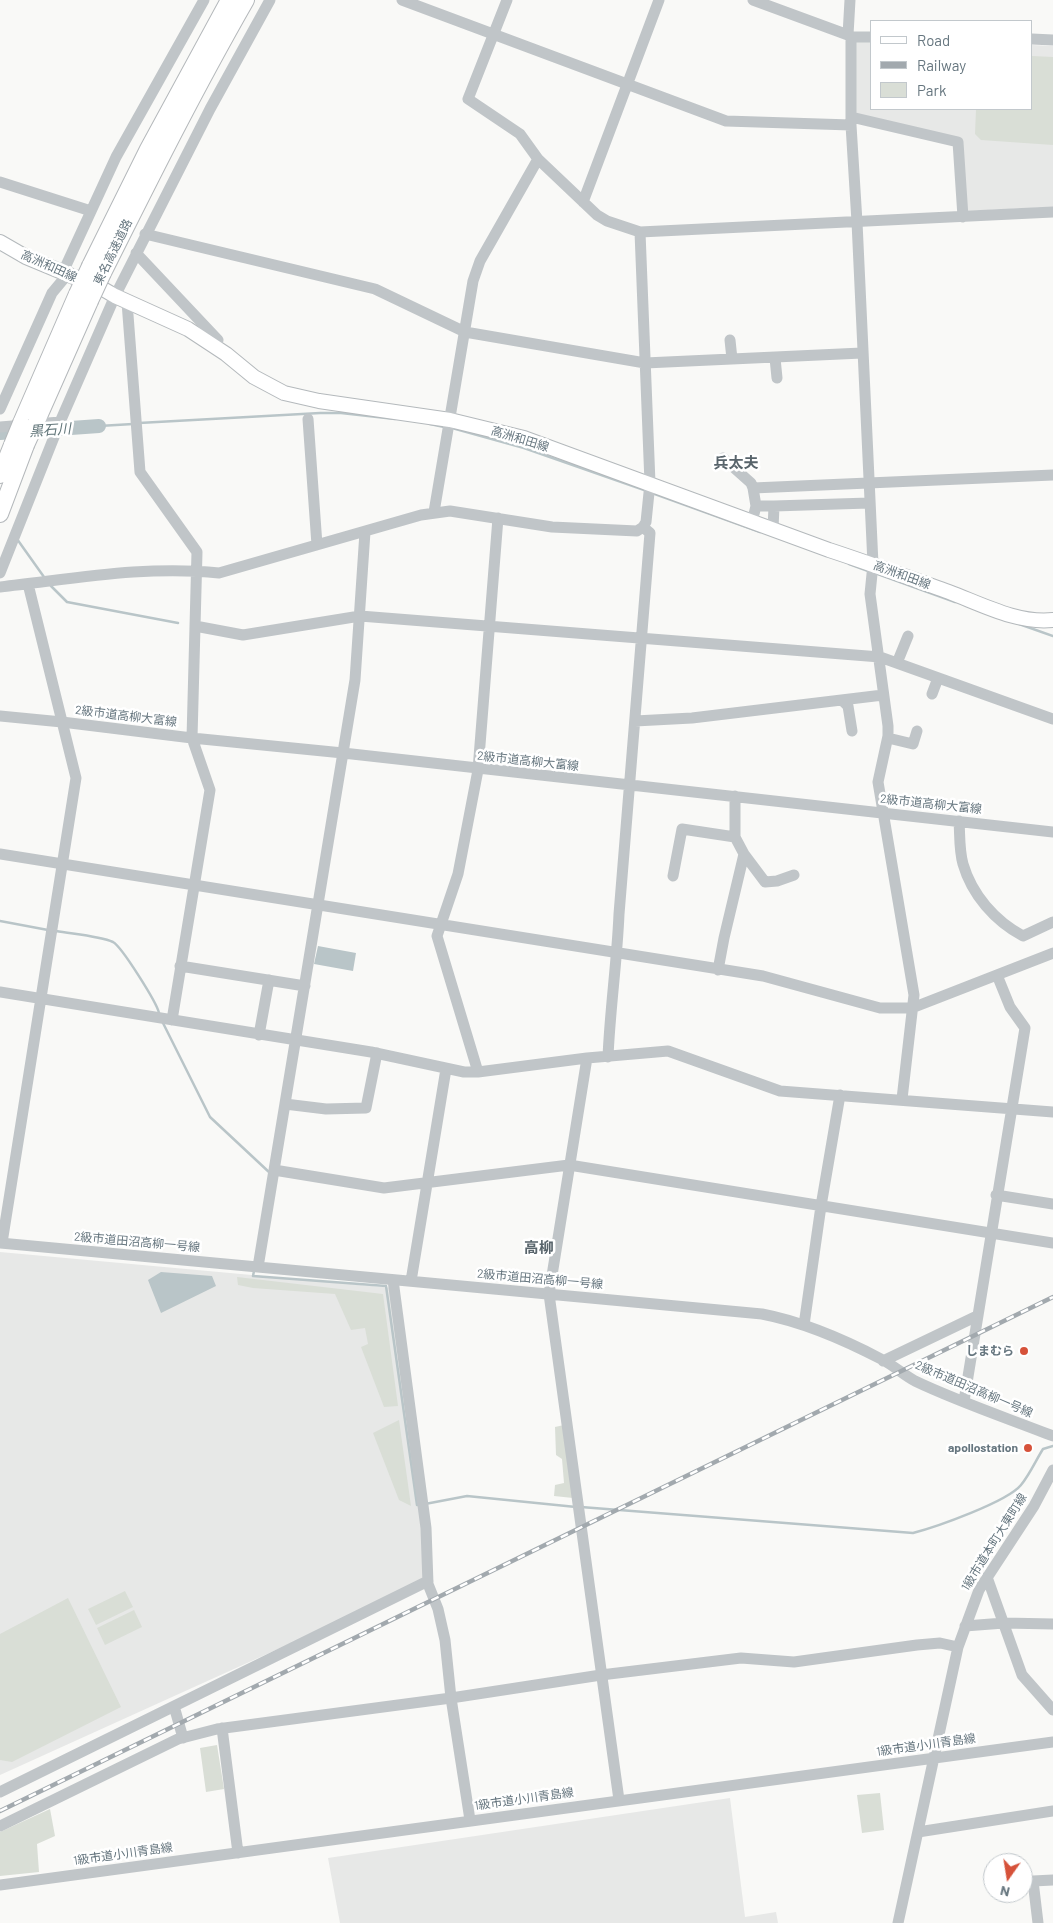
<!DOCTYPE html>
<html>
<head>
<meta charset="utf-8">
<style>
  body { margin:0 }
  #map { position:relative; width:1053px; height:1923px; overflow:hidden; background:#f9f9f7; font-family:Barlow,sans-serif }
  canvas { display:block }
  .legend { position:absolute; left:870px; top:20px; width:162px; height:90px; box-sizing:border-box; background:#fff; border:1px solid #c2c8cc; margin:0; padding:6px 9px; list-style:none; font-size:15px; color:#66767f }
  .legend li { display:flex; align-items:center; gap:10px; height:25px }
  .legend b { width:25px; border:1px solid #c2c8cc }
  .north { position:absolute; left:983px; top:1853px; width:50px; height:50px; box-sizing:border-box; background:#fff; border:1px solid #c2c8cc; border-radius:50%; rotate:193deg; font-size:14px; font-weight:700; line-height:20px; text-align:center; color:#66767f }
  .north::after { content:''; display:block; margin:auto; width:18px; height:22px; background:#d6523a; clip-path:polygon(50% 0,100% 100%,50% 72%,0 100%) }
</style>
</head>
<body>
<div id="map">
<canvas width="1053" height="1923"></canvas>
<ul class="legend">
<li><b style="height:6px;background:#fff"></b>Road</li>
<li><b style="height:6px;background:#a2a9ae"></b>Railway</li>
<li><b style="height:14px;background:#d9ded6"></b>Park</li>
</ul>
<div class="north">N</div>
</div>
<script>
const context = document.querySelector('canvas').getContext('2d');
context.lineJoin = 'round';
function fillPath(path, color) { context.fillStyle = color; context.fill(path, 'evenodd'); }
function stroke(path, color, width, dash) { context.strokeStyle = color; context.lineWidth = width; context.lineCap = dash ? 'butt' : 'round'; context.setLineDash(dash || []); context.stroke(path); }
function write(font, color, halo, rows, align = 'center') {
  context.font = font + ' Barlow,"Noto Sans JP",sans-serif'; context.lineWidth = 5; context.setLineDash([]); context.textBaseline = 'middle'; context.strokeStyle = halo; context.fillStyle = color; for (const [text, x, y, turn = 0] of rows) {
    context.save(); context.translate(x, y); context.rotate((+turn || 0) * Math.PI / 180); context.textAlign = isNaN(turn) ? turn : align; if (halo) context.strokeText(text, 0, 0); context.fillText(text, 0, 0); context.restore();
  }
}
fillPath(new Path2D(`
  M 855,41 L 872,42 L 872,109 L 1032,109 L 1032,45 L 1053,46 L 1053,207 L 965,211 L 963,140 L 855,115 Z
  M 0,1252 L 394,1288 L 428,1581 L 0,1775 Z
  M 730,1798 L 745,1917 L 776,1912 L 778,1923 L 340,1923 L 328,1858 Z`), '#e7e8e7');
fillPath(new Path2D(`
  M 1032,56 L 1053,57 L 1053,145 L 981,140 L 975,134 L 976,109 L 1032,109 Z
  M 237,1277 L 383,1294 L 398,1406 L 384,1407 L 361,1347 L 368,1344 L 365,1328 L 351,1330 L 335,1294 L 253,1288 L 238,1285 Z
  M 399,1420 L 411,1506 L 399,1500 L 373,1433 Z
  M 564,1425 L 573,1498 L 554,1496 L 555,1485 L 564,1483 L 562,1459 L 556,1455 L 555,1427 Z
  M 125,1591 L 133,1607 L 96,1625 L 88,1609 Z
  M 68,1598 L 121,1707 L 12,1762 L 0,1760 L 0,1634 Z
  M 134,1610 L 142,1627 L 105,1645 L 97,1628 Z
  M 217,1745 L 224,1789 L 206,1792 L 200,1748 Z
  M 880,1793 L 884,1830 L 862,1833 L 857,1795 Z
  M 50,1809 L 55,1836 L 37,1844 L 39,1872 L 0,1876 L 0,1832 Z`), '#d9ded6');
fillPath(new Path2D(`
  M 318,946 L 356,953 L 353,971 L 314,964 Z
  M 161,1272 L 212,1276 L 216,1286 L 161,1313 L 148,1280 Z`), '#b9c5c8');
stroke(new Path2D(`
  M 139,423 L 320,413 L 341,413 L 395,419
  M 430,424 L 444,427
  M 99,426 L 133,424
  M 452,428 L 524,448 L 647,491
  M 652,493 L 760,532
  M 17,539 L 44,577
  M 849,564 L 868,571
  M 875,573 L 955,602
  M 51,586 L 67,602 L 178,623
  M 1019,624 L 1053,636
  M 0,921 L 48,930
  M 56,931 C 72,934 99,936 113,942 C 122,947 157,1003 159,1013
  M 162,1021 L 210,1117 L 270,1173
  M 254,1271 L 253,1276 L 386,1286 L 417,1505 L 420,1505
  M 425,1504 L 467,1496 L 576,1507
  M 581,1507 L 913,1533 C 936,1527 1007,1502 1021,1485 C 1030,1474 1036,1460 1043,1449 L 1053,1446`), '#b9c5c8', 2.5);
stroke(new Path2D(`
  M 0,433 L 99,426`), '#b9c5c8', 14);
const major = new Path2D(`
  M 0,242 L 26,257 L 103,289 L 115,296 L 188,329 L 226,354 L 254,377 L 284,393 L 319,401 L 450,420 L 524,438 L 829,550 C 869,563 909,578 949,592 C 981,604 1018,624 1053,620`);
const highway = new Path2D(`
  M 90,266 L 148,149 L 229,0
  M 103,273 C 149,181 195,89 246,0
  M 21,423 L 77,294
  M 36,423 L 90,301
  M 0,475 L 12,445
  M 0,514 L 26,445`);
stroke(major, '#b4b9bc', 16);
stroke(highway, '#b4b8bb', 18);
stroke(new Path2D(`
  M 402,0 L 726,121 L 851,125
  M 507,0 L 468,99 L 520,134 L 538,159 L 597,215 L 607,221 L 640,232 L 1053,212
  M 753,0 L 848,35
  M 850,0 L 848,35 L 851,37 L 851,125 L 857,222 L 873,564 L 870,594 L 888,726 L 888,736 L 878,782 L 914,995 L 902,1099
  M 851,37 L 872,37
  M 1032,39 L 1053,40
  M 851,117 L 958,142 L 963,217
  M 0,182 L 91,211
  M 583,202 L 659,0
  M 145,234 L 375,289 L 465,332 L 645,363 L 862,353
  M 136,253 L 218,340 L 216,347
  M 63,272 L 116,157 L 204,0
  M 127,302 L 140,472 L 197,552 L 192,738 L 210,790 L 172,1020
  M 730,340 L 732,359
  M 775,358 L 777,378
  M 0,409 L 52,293 L 67,275
  M 308,419 L 317,545
  M 0,427 L 60,422
  M 723,458 L 751,483 L 753,488
  M 756,506 L 753,488 L 1053,475
  M 774,506 L 869,503
  M 434,512 L 473,281 L 480,261 L 538,159
  M 752,522 L 756,506 L 774,506 L 773,529
  M 0,573 L 60,422 L 115,296 L 210,109 L 270,0
  M 0,587 C 73,579 146,565 219,573 L 421,515 L 450,511 L 552,527 L 637,531 L 643,527 L 646,522 L 650,483 L 640,232
  M 195,626 L 243,635 L 360,616 L 880,657 L 1053,719
  M 897,663 L 908,636
  M 932,694 L 938,678
  M 842,700 L 848,706 L 852,731
  M 0,716 L 62,722 L 192,738 L 343,753 L 1053,832
  M 635,721 L 692,718 L 883,695
  M 888,738 L 913,744 L 917,731
  M 959,821 C 960,835 959,850 963,864 C 972,895 995,921 1023,936 L 1053,922
  M 0,854 L 763,976 L 880,1008 L 912,1008 L 1053,953
  M 744,854 L 765,882 L 777,881 L 794,875
  M 673,876 L 682,829 L 735,837
  M 180,966 L 305,986
  M 718,970 L 724,938 L 744,854 L 735,837 L 735,796
  M 0,992 L 371,1052 L 464,1072 L 478,1072 L 587,1058 L 668,1051 L 780,1091 L 1053,1112
  M 259,1035 L 269,980
  M 608,1057 C 610,1009 617,962 619,914 L 650,533 L 643,527
  M 587,1058 L 549,1294 L 619,1800
  M 478,1072 L 437,936 L 458,874 L 478,770 L 498,518
  M 285,1104 L 326,1109 L 366,1108 L 377,1053
  M 274,1170 L 384,1188 L 569,1165 L 1053,1243
  M 996,1195 L 1053,1204
  M 0,1243 L 762,1314 C 804,1322 845,1340 883,1360 C 894,1366 904,1375 915,1381 C 959,1402 1007,1418 1053,1436
  M 2,1243 L 76,778 L 28,584
  M 258,1267 L 355,680 L 365,532
  M 393,1280 L 426,1528 L 428,1584 L 438,1609 L 445,1640 L 451,1698 L 470,1820
  M 411,1281 L 446,1069
  M 804,1325 L 821,1206 L 840,1095
  M 883,1361 L 977,1316
  M 964,1401 L 1025,1028 L 1010,1007 L 997,975
  M 987,1577 L 1022,1675 L 1053,1710
  M 965,1626 L 1004,1623 L 1053,1624
  M 174,1706 L 183,1738
  M 222,1728 L 238,1853
  M 0,1792 L 428,1581
  M 0,1826 L 178,1739 L 217,1729 L 451,1698 L 601,1675 L 741,1658 L 794,1662 L 917,1645 L 940,1643 L 958,1647
  M 918,1832 L 1053,1811
  M 0,1885 L 1053,1742
  M 898,1923 L 958,1647 L 979,1590 L 1034,1506 L 1053,1470
  M 1038,1923 L 1033,1881 L 1053,1880`), '#c0c5c8', 11);
stroke(major, '#fff', 14);
stroke(highway, '#fff', 16);
const rail = new Path2D(`
  M 0,1811 L 1053,1297`);
stroke(rail, '#a2a9ae', 4.5);
stroke(rail, '#fff', 2.5, [8]);
const highwayBridge = new Path2D(`
  M 77,294 L 90,266
  M 90,301 L 103,273
  M 12,445 L 21,423
  M 26,445 L 36,423`);
stroke(highwayBridge, '#b4b8bb', 18, []);
stroke(highwayBridge, '#fff', 16);
for (const [x, y, r, color] of [
  [1024,1351,5,"#d6523a"],
  [1028,1448,5,"#d6523a"]
]) { const dot = new Path2D(); dot.arc(x, y, r, 0, 2 * Math.PI); context.fillStyle = color; context.fill(dot); stroke(dot, '#fff', 2); }
write('12px', '#66767f', '#fff', [
  ["東名高速道路",113,252,-64],
  ["高洲和田線",49,266,24],
  ["高洲和田線",520,439,17],
  ["高洲和田線",902,575,20],
  ["2級市道高柳大富線",126,716,7],
  ["2級市道高柳大富線",528,761,6],
  ["2級市道高柳大富線",931,804,6],
  ["2級市道田沼高柳一号線",137,1242,5],
  ["2級市道田沼高柳一号線",540,1279,5],
  ["2級市道田沼高柳一号線",974,1389,23],
  ["1級市道本町大東町線",994,1542,-58],
  ["1級市道小川青島線",926,1745,-8],
  ["1級市道小川青島線",524,1799,-8],
  ["1級市道小川青島線",123,1854,-8]
]);
write('bold 12px', '#66767f', '#fff', [
  ["しまむら",1014,1351],
  ["apollostation",1018,1448]
], 'right');
write('italic 14px', '#617579', '#fff', [
  ["黒石川",50,430,-4]
]);
write('bold 15px', '#58646b', '#fff', [
  ["兵太夫",736,463],
  ["高柳",539,1248]
]);
</script>
</body>
</html>
